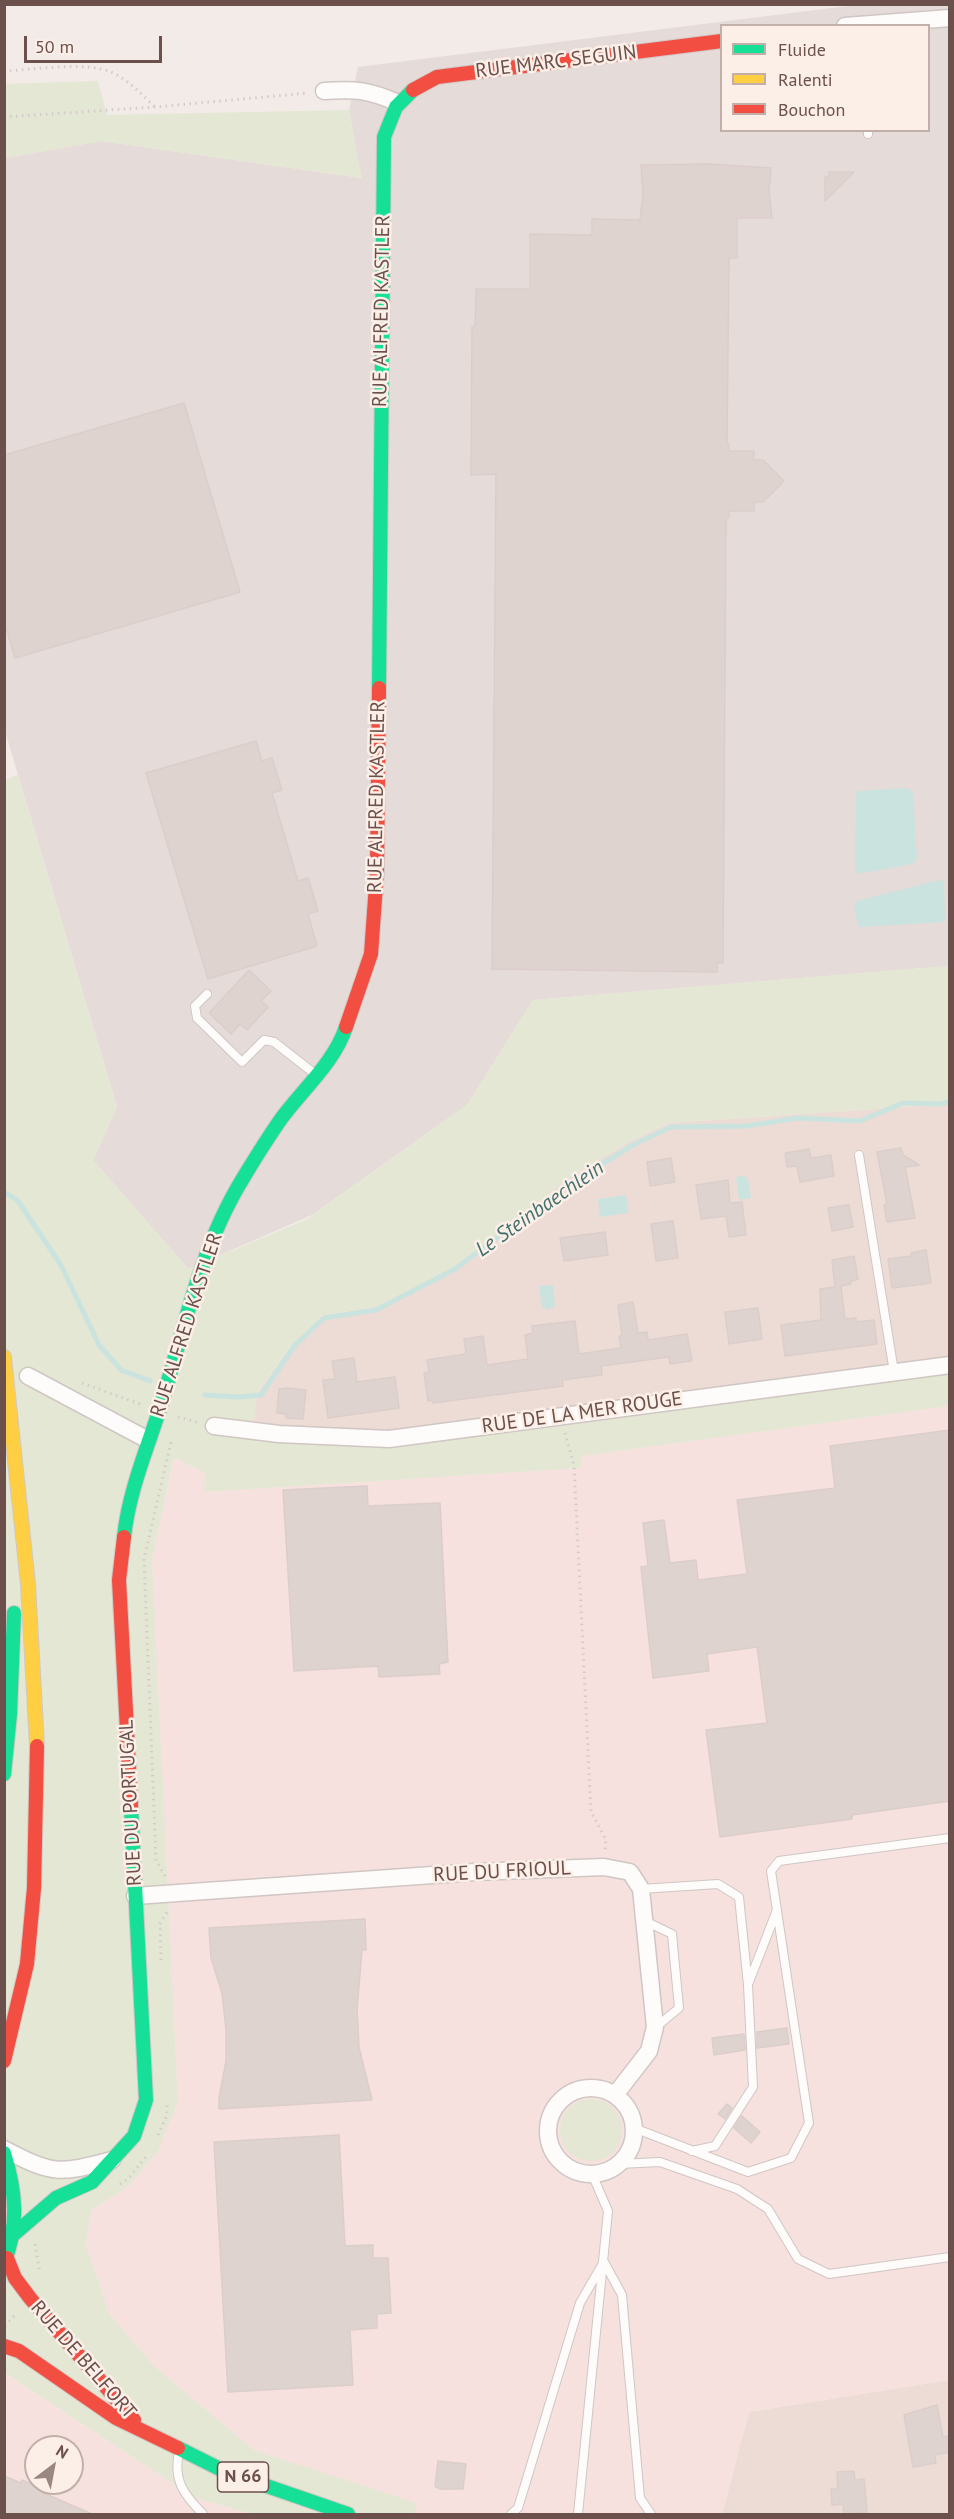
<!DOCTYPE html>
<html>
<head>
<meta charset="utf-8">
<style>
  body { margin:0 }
  #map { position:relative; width:954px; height:2519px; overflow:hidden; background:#f3ebe7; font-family:"PT Sans",sans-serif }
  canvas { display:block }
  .frame { position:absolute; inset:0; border:6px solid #6c504c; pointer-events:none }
  .legend { position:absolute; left:720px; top:24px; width:210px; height:108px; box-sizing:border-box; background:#fcefe7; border:2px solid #c2afa9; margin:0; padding:8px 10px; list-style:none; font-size:18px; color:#6c504c }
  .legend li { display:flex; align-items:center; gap:12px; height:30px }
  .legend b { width:30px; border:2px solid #c2afa9 }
  .north { position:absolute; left:24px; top:2435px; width:60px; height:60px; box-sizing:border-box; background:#fcefe7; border:2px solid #c2afa9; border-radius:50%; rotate:32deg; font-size:16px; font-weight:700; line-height:24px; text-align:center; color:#6c504c }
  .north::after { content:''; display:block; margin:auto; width:21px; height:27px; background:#9b8682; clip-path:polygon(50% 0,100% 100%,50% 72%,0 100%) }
  .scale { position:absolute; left:24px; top:36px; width:138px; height:27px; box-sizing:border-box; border:3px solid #6c504c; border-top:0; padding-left:8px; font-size:18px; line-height:21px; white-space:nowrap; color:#6c504c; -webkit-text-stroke:4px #fcefe7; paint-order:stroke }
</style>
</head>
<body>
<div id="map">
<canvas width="954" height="2519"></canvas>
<div class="frame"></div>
<ul class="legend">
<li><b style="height:8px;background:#16e098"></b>Fluide</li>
<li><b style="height:8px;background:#ffcf43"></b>Ralenti</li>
<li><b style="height:8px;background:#f24e42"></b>Bouchon</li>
</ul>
<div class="north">N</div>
<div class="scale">50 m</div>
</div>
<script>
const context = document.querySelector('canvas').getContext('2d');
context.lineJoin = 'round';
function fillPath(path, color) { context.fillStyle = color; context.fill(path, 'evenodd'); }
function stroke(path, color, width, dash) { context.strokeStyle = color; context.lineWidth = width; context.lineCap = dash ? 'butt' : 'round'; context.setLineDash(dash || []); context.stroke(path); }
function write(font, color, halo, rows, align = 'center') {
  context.font = font + ' "PT Sans",sans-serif'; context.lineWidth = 5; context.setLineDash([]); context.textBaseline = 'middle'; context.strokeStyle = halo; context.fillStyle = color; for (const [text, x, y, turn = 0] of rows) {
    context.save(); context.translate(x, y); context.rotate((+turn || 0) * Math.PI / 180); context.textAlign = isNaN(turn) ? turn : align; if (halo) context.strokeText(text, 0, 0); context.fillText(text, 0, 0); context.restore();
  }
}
fillPath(new Path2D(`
  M 949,1104 L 949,1372 L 391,1446 L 252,1439 L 257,1393 L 294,1342 L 324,1315 L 377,1307 L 454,1267 L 572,1176 L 631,1141 L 669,1123 Z
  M 949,2380 L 949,2514 L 722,2514 L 749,2412 Z`), '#ecdcd5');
fillPath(new Path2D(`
  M 949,1406 L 949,2380 L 749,2412 L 722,2514 L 414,2514 L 415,2503 L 254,2450 L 155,2367 L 110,2315 L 86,2246 L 91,2210 L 129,2186 L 158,2151 L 178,2102 L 152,1560 L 174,1458 L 205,1473 L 205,1492 L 581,1468 L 581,1456 Z
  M 4,2373 L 195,2498 L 253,2514 L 5,2514 ZM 36,2447 L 72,2447 L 72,2483 L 36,2483 Z`), '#f6e1de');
fillPath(new Path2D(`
  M 856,5 L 949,5 L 949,966 L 533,1000 L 467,1105 L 312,1215 L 188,1269 L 93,1160 L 117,1107 L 5,731 L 4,158 L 102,141 L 361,178 L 349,110 L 358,67 ZM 722,26 L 928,26 L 928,130 L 722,130 Z`), '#e5dbd8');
fillPath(new Path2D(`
  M 98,81 L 107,115 L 349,110 L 362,178 L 102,141 L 5,158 L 5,84 Z
  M 18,775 L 117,1107 L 93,1160 L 189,1269 L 307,1219 L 467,1105 L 533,1000 L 949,966 L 949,1104 L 669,1123 L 631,1141 L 572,1176 L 454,1267 L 377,1307 L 324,1315 L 294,1342 L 257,1392 L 252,1438 L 392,1446 L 949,1372 L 949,1406 L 581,1456 L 581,1468 L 204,1492 L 205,1473 L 175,1458 L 173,1461 L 152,1560 L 178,2102 L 158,2151 L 129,2186 L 91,2210 L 86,2246 L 110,2315 L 155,2367 L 254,2450 L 416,2503 L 415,2514 L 253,2514 L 195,2498 L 5,2373 L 5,780 Z
  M560 2130a31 31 0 1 1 62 0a31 31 0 1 1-62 0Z`), '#e4e7d3');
fillPath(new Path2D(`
  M 905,788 L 911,790 L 913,794 L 917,859 L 912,864 L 858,874 L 855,869 L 856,794 L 857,791 Z
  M 940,880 L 944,882 L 945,920 L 943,922 L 860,927 L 858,925 L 854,907 L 857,901 Z
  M 740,1175 L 748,1178 L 751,1198 L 739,1200 L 736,1179 Z
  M 626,1195 L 628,1213 L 600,1217 L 598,1199 Z
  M 553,1285 L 555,1306 L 548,1310 L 542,1307 L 539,1286 Z`), '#cae3df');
stroke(new Path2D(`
  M 4,1192 L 18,1201 L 61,1265 L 99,1345 L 121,1370 L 150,1381
  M 205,1395 L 239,1397 L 261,1395 L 295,1345 L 324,1318 L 376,1310 L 455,1269 L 573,1181 L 635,1144 L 671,1127 L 747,1126 L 798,1118 L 860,1121 L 903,1103 L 939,1104 L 950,1102`), '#cae3df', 5);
const building = new Path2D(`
  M 708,164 L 771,168 L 769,190 L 772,218 L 737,218 L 737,258 L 729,258 L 727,444 L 729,444 L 729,451 L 754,451 L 754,460 L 763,460 L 784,481 L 763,502 L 754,502 L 754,511 L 729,511 L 729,518 L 726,518 L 723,963 L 717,963 L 717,972 L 492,969 L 496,474 L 471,475 L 472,326 L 475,326 L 476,289 L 530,289 L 530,234 L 592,235 L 592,219 L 640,220 L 643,193 L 641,165 Z
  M 829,172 L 854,172 L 825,201 L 825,177 L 829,177 Z
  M 184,403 L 240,592 L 15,658 L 4,621 L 4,455 Z
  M 256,741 L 262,761 L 272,758 L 282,790 L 272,793 L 298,881 L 308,878 L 318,911 L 308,914 L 317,946 L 208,979 L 146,773 Z
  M 249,970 L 271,991 L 261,1001 L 268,1007 L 247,1030 L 240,1024 L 231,1034 L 209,1013 Z
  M 901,1148 L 903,1155 L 919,1165 L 905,1167 L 915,1218 L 887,1222 L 884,1205 L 887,1204 L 877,1152 Z
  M 809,1149 L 811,1158 L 831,1155 L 834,1176 L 800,1182 L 797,1166 L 787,1167 L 785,1153 Z
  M 671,1158 L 675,1182 L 650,1186 L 647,1162 Z
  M 728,1180 L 730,1203 L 742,1202 L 746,1235 L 729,1237 L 726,1216 L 701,1219 L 696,1185 Z
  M 849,1205 L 853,1227 L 832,1231 L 828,1208 Z
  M 673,1221 L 678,1258 L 656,1261 L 651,1224 Z
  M 605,1232 L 608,1255 L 564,1261 L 560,1238 Z
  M 926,1250 L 931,1283 L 892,1288 L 888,1259 L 911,1256 L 911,1253 Z
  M 854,1256 L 858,1279 L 851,1281 L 851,1284 L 841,1286 L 845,1319 L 856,1318 L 856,1322 L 874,1320 L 877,1344 L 785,1356 L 781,1325 L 821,1320 L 820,1289 L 835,1287 L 832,1260 Z
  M 633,1302 L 638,1333 L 647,1332 L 648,1340 L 687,1334 L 692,1361 L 670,1364 L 669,1357 L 601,1366 L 602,1375 L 562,1380 L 563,1386 L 433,1403 L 432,1400 L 428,1401 L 424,1373 L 429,1372 L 427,1360 L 466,1354 L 464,1339 L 483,1336 L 487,1365 L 528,1359 L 525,1335 L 533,1333 L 532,1326 L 575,1321 L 579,1354 L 621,1348 L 619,1336 L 622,1336 L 618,1305 Z
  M 758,1308 L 762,1339 L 729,1344 L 725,1312 Z
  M 354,1358 L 357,1382 L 395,1377 L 399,1408 L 328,1418 L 323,1380 L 335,1379 L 332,1361 Z
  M 287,1388 L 306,1390 L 303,1419 L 286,1418 L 286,1414 L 277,1413 L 279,1389 Z
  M 950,1430 L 950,1801 L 852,1815 L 852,1819 L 720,1837 L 706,1730 L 767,1723 L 757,1647 L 707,1654 L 709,1671 L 653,1678 L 641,1567 L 648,1566 L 643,1523 L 664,1520 L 670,1563 L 696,1560 L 698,1580 L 747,1574 L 737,1500 L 835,1488 L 830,1446 Z
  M 367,1486 L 368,1506 L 440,1503 L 448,1662 L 439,1664 L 440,1674 L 379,1677 L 378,1666 L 294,1671 L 283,1490 Z
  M 365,1919 L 366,1950 L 362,1950 L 357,2010 L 359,2047 L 372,2100 L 219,2109 L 219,2098 L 226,2061 L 226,2030 L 222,1993 L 211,1958 L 209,1928 Z
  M 787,2028 L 789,2044 L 757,2048 L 757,2032 Z
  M 744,2034 L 745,2050 L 714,2055 L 712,2038 Z
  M 727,2104 L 732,2108 L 725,2119 L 718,2114 Z
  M 742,2116 L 760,2132 L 751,2143 L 734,2128 Z
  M 339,2135 L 345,2246 L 373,2245 L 373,2258 L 388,2258 L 391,2313 L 377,2314 L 377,2328 L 350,2330 L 353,2385 L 228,2392 L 214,2142 Z
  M 937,2405 L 943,2437 L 950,2435 L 950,2452 L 935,2455 L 936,2463 L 913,2467 L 904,2415 Z
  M 438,2461 L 466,2464 L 463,2489 L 440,2489 L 435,2486 Z
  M 854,2471 L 855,2480 L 864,2479 L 867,2512 L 844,2514 L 843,2504 L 832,2505 L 831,2489 L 838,2489 L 837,2472 Z
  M 4,2476 L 21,2483 L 22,2480 L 41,2488 L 39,2491 L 92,2514 L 4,2514 Z`);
fillPath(building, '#dfd3d0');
stroke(building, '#dbceca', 1.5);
const lane = new Path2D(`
  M 868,130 L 868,134
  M 207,994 L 195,1006 L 197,1018 L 242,1062 L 264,1040 L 274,1042 L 315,1074
  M 859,1155 L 894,1372
  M 641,1889 L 718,1884 L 739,1897 L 748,1985 L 753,2087 L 715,2146 L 692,2151
  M 645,1921 L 672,1934 L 679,2008 L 656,2027
  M 749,1982 L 777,1910
  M 634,2128 L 748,2172 L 791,2158 L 809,2123 L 771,1871 L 779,1861 L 950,1838
  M 619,2164 L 660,2162 L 737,2189 L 768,2209 L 798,2259 L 829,2274 L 950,2257
  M 604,2262 L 622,2295 L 640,2498 L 651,2514
  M 179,2451 C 173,2480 183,2494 203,2514
  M 511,2514 L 518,2508 L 580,2303 L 602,2265
  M 578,2514 L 608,2211 L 592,2174`);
const street = new Path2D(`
  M 845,26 L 950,18
  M 324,91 C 356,89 369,90 398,103
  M 28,1376 L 148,1440
  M 214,1426 L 279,1434 L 389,1439 L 950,1365
  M 135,1896 L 475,1872 L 604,1867 L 630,1872 L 641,1889 L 655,2027 L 649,2051 L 615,2095
  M548 2131a43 43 0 1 1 86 0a43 43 0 1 1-86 0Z
  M 4,2149 C 53,2175 59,2174 112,2160`);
const fast = new Path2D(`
  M 379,688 L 384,137 L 396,107 L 413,90
  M 124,1537 C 129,1490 148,1447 162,1402 C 184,1328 201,1247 242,1180 C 254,1160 267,1139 281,1119 C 303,1089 334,1063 346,1027
  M 4,1774 L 10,1714 L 14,1613
  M 4,2153 C 16,2191 19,2226 4,2263
  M 13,2235 L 56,2198 L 92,2182 L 134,2136 L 146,2100 L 131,1806
  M 178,2448 L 226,2472 L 348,2514`);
const slow = new Path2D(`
  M 4,1357 L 28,1584 L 37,1746`);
const jam = new Path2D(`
  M 413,90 L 437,77 L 722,41
  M 346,1027 L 371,954 L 377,871 L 379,688
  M 124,1537 L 119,1580 L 131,1806
  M 4,2061 L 27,1964 L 34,1888 L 37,1746
  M 7,2258 L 15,2278 L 30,2298 L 134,2420
  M 4,2346 L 19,2351 L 116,2418 L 178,2448`);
stroke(lane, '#d0c6c3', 10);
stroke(street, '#d0c6c3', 19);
stroke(fast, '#d2c7c4', 16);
stroke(slow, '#d2c7c4', 16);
stroke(jam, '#d2c7c4', 16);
stroke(new Path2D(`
  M 4,71 C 33,70 85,61 111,72 C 129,80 141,94 155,107
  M 4,117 L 155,107 L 308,93
  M 82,1383 L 140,1404
  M 178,1417 L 197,1422
  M 565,1433 L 574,1465 L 591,1812 L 606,1840 L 605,1850
  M 165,1876 L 156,1860 L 144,1559 L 171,1442
  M 161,1960 L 160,1924 L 167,1912
  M 158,2135 L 167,2115 L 167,2105
  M 120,2184 L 128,2179 L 148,2154
  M 35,2244 L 40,2273
  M 5,2326 L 15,2315`), '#d4cbc9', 3, [1.5, 4.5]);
stroke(lane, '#fdfcfb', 8);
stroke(street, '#fdfcfb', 16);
stroke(fast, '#16e098', 14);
stroke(slow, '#ffcf43', 14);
stroke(jam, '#f24e42', 14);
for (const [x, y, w] of [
  [243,2477,51]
]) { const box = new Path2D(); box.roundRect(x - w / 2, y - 15, w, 30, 4.5); context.fillStyle = '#fcefe7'; context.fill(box); stroke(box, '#6c504c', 1.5); }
write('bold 18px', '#6c504c', null, [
  ["N 66",243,2477]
]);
write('20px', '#6c504c', '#fcefe7', [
  ["RUE MARC SEGUIN",556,62,-7],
  ["RUE ALFRED KASTLER",382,311,-89],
  ["RUE ALFRED KASTLER",377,797,-89],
  ["RUE ALFRED KASTLER",187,1325,-72],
  ["RUE DE LA MER ROUGE",582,1413,-8],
  ["RUE DU PORTUGAL",131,1803,-93],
  ["RUE DU FRIOUL",502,1872,-3],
  ["RUE DE BELFORT",83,2360,49]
]);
write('italic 21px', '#42706e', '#fcefe7', [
  ["Le Steinbaechlein",540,1209,-35]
]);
</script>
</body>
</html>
